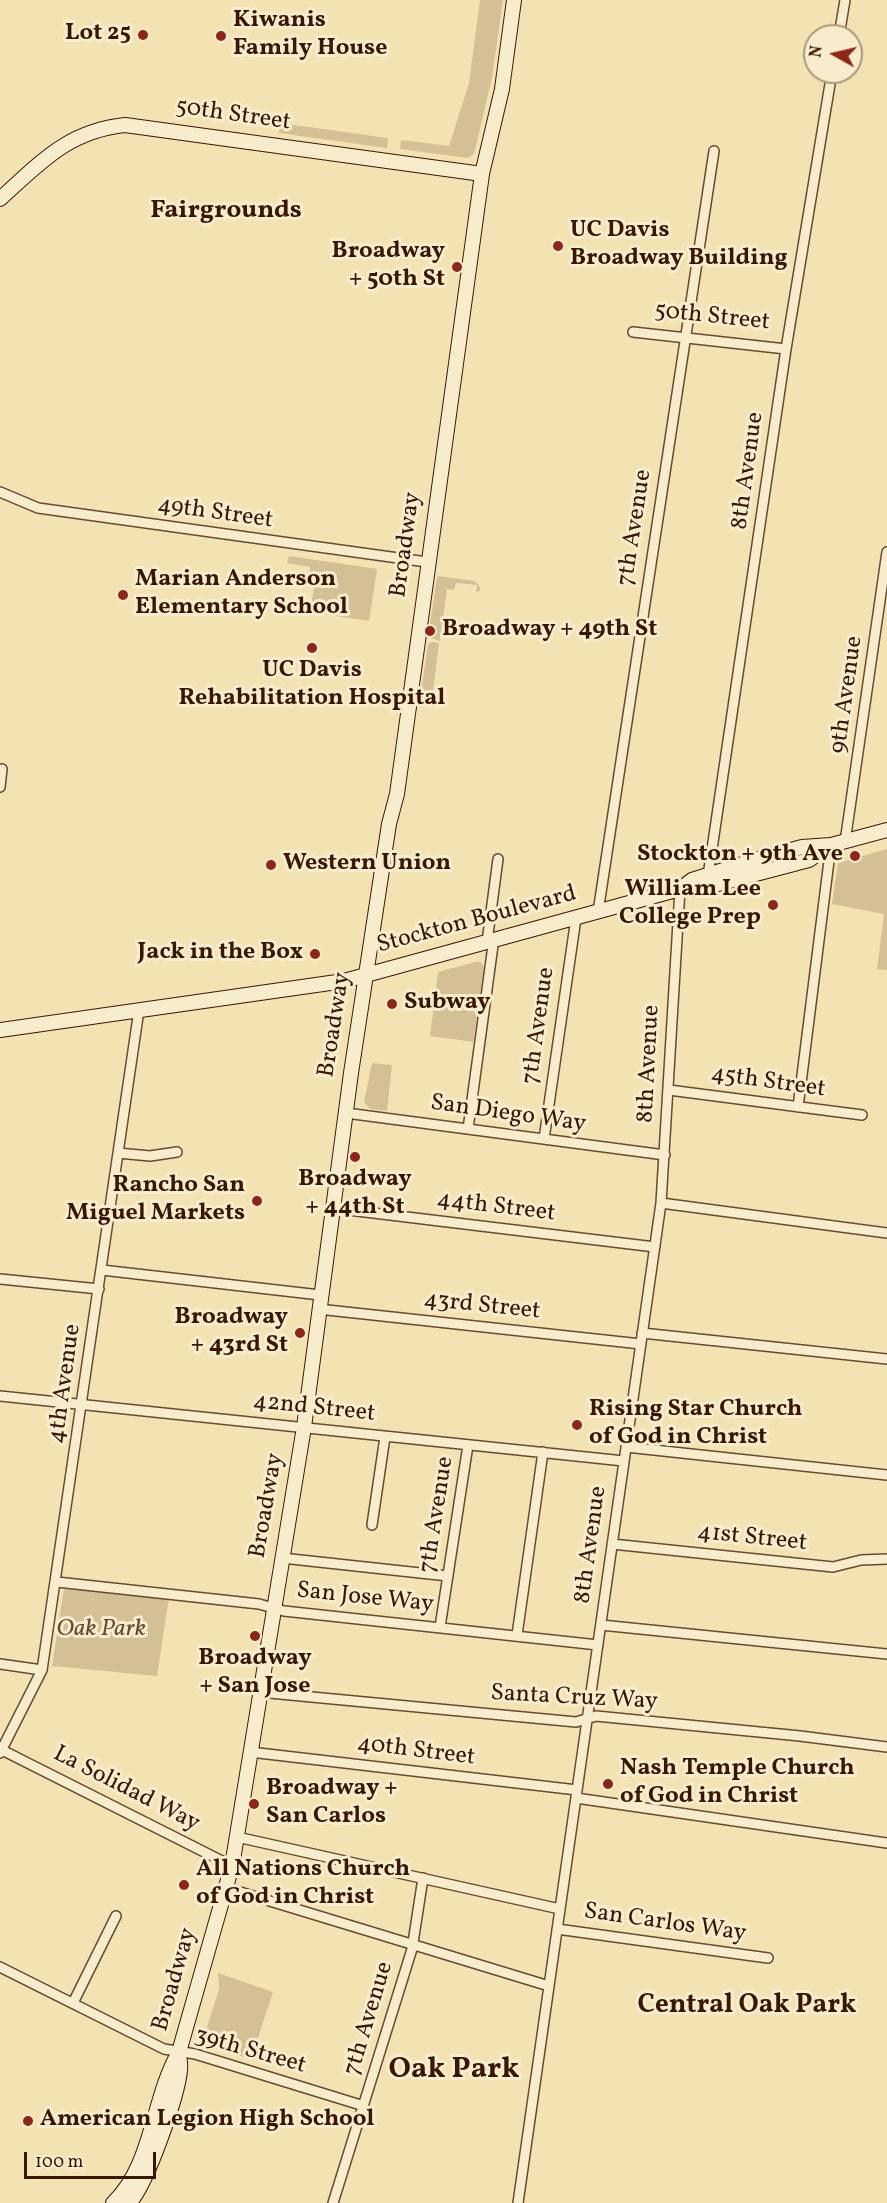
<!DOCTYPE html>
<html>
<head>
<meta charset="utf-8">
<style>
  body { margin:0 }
  #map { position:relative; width:887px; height:2203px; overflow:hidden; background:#f3e3b2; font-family:Vollkorn,serif }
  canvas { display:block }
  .north { position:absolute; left:803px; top:24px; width:60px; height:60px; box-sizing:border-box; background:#f7edcd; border:2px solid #ab977e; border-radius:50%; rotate:278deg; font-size:16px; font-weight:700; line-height:24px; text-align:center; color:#381707 }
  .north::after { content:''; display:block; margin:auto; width:21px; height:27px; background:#8f2418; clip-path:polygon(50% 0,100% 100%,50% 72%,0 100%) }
  .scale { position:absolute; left:24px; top:2152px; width:132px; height:27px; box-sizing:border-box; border:3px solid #381707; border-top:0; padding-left:8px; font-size:18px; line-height:21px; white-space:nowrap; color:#381707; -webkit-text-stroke:4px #f7edcd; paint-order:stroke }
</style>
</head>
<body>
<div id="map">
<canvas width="887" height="2203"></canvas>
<div class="north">N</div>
<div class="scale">100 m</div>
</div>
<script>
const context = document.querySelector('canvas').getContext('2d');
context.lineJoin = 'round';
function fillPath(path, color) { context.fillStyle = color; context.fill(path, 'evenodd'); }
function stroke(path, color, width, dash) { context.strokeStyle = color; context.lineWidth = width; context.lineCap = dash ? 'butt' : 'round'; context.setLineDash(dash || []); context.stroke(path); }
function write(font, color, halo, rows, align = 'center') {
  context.font = font + ' Vollkorn,serif'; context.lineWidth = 6; context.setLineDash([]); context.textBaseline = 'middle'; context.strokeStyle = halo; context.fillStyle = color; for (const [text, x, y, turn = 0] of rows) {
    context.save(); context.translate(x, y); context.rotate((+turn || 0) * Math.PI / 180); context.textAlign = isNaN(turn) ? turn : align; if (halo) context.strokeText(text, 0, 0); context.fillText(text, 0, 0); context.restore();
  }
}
fillPath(new Path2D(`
  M 480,0 L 503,0 L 492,78 L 474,154 L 468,158 L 400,149 L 401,140 L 449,146 L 469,83 Z
  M 280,123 L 388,138 L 387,148 L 279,133 Z
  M 289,556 L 377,569 L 369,621 L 310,612 L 316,574 L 310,573 L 310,567 L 287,563 Z
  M 439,576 L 475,581 L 480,587 L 480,591 L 476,592 L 477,585 L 456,583 L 454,590 L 447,589 L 440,641 L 428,637 L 437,577 Z
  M 432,642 L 439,643 L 433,691 L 439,692 L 436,695 L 421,693 L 428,644 Z
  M 887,849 L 887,970 L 877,969 L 884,914 L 832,904 L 838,863 Z
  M 476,962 L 481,962 L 484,967 L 473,1042 L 430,1036 L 438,972 Z
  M 372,1063 L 392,1065 L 387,1111 L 370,1109 L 364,1102 Z
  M 64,1588 L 169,1598 L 157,1676 L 52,1666 Z
  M 218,1973 L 273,1992 L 251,2059 L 202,2044 L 219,1989 Z`), '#d3c095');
const street = new Path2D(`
  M 839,36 L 845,0
  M 633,332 L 786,349
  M 0,492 L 38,508 L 427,562
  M 0,787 L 2,769
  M 845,842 L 887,552
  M 708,876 L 786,349 L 832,72
  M 598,912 L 714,151
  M 487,942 L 498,859
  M 669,1090 L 862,1115
  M 798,1107 L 831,845
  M 346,1113 L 665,1155
  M 468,1129 L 494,938
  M 544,1139 L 576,918
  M 118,1153 L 150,1156 L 177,1152
  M 661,1203 L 887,1233
  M 332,1208 L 655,1247
  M 102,1270 L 320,1295
  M 0,1279 L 99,1289
  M 318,1309 L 641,1344
  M 642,1333 L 887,1359
  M 0,1396 L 624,1461
  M 626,1447 L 887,1475
  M 372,1525 L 385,1437
  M 612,1544 L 833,1567 L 861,1560 L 887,1559
  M 282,1558 L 448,1576
  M 57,1582 L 259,1604 L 284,1611 L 598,1645
  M 601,1625 L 887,1654
  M 440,1627 L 468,1445
  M 517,1635 L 543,1452
  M 0,1664 L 42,1670
  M 259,1692 L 576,1722 L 596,1716 L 800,1736 L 887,1747
  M 2,1750 L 232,1866
  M 250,1752 L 577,1790
  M 0,1753 L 42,1670 L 139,1010
  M 576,1798 L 887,1843
  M 237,1837 L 560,1909
  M 227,1888 L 549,1986
  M 557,1929 L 768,1958
  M 0,1967 L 164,2049 L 195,2054 L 364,2106
  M 73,2003 L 116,1916
  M 333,2203 L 412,1949 L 423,1878
  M 518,2203 L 661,1203 L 680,889`);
const secondary = new Path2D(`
  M 0,199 C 41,162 68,131 125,125 L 482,174
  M 680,889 L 692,880 L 768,856 L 802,847 L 831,845 L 887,830
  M 0,1030 L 344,981 L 680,889 L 695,890 L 809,860 L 831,845
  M 113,2203 C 153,2165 152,2098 179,2052 L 232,1866 L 304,1427 L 351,1073 L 389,824 L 397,794 L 482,174 L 502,89 L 514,0
  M 129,2203 C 146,2187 178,2095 180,2070 C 181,2064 179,2058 179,2052`);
stroke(street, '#674a32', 12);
stroke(secondary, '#381707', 16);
stroke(street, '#f7edcd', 9);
stroke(secondary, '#f7edcd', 14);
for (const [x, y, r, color] of [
  [143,35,6,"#8f2418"],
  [221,36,6,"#8f2418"],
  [558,246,6,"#8f2418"],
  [457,267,6,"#8f2418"],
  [123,595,6,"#8f2418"],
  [430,631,6,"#8f2418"],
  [312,648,6,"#8f2418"],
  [855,856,6,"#8f2418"],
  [271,865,6,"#8f2418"],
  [773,905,6,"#8f2418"],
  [315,954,6,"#8f2418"],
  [392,1004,6,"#8f2418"],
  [355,1157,6,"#8f2418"],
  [257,1201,6,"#8f2418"],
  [300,1333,6,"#8f2418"],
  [577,1425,6,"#8f2418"],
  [255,1636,6,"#8f2418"],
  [608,1784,6,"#8f2418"],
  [254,1804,6,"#8f2418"],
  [184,1885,6,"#8f2418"],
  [28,2121,6,"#8f2418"]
]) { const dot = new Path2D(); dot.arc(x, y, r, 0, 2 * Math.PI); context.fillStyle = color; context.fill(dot); stroke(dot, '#f7edcd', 2); }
write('bold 24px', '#381707', '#f7edcd', [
  ["Kiwanis",233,22],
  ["Family House",233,50],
  ["Lot 25",131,35,"right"],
  ["UC Davis",570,232],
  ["Broadway Building",570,260],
  ["Broadway",445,253,"right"],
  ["+ 50th St",445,281,"right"],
  ["Marian Anderson",135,581],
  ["Elementary School",135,609],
  ["Broadway + 49th St",442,631],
  ["UC Davis",312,672,"center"],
  ["Rehabilitation Hospital",312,700,"center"],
  ["Stockton + 9th Ave",843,856,"right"],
  ["Western Union",283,865],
  ["William Lee",761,891,"right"],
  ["College Prep",761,919,"right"],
  ["Jack in the Box",303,954,"right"],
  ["Subway",404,1004],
  ["Broadway",355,1181,"center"],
  ["+ 44th St",355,1209,"center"],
  ["Rancho San",245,1187,"right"],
  ["Miguel Markets",245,1215,"right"],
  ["Broadway",288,1319,"right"],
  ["+ 43rd St",288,1347,"right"],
  ["Rising Star Church",589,1411],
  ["of God in Christ",589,1439],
  ["Broadway",255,1660,"center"],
  ["+ San Jose",255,1688,"center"],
  ["Nash Temple Church",620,1770],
  ["of God in Christ",620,1798],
  ["Broadway +",266,1790],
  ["San Carlos",266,1818],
  ["All Nations Church",196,1871],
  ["of God in Christ",196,1899],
  ["American Legion High School",40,2121]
], 'left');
write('24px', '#381707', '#f7edcd', [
  ["50th Street",233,116,8],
  ["50th Street",712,318,6],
  ["8th Avenue",749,471,-82],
  ["49th Street",215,514,8],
  ["7th Avenue",636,528,-81],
  ["Broadway",407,545,-82],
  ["9th Avenue",848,695,-82],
  ["Stockton Boulevard",477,921,-15],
  ["Broadway",336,1025,-81],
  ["7th Avenue",540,1026,-82],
  ["8th Avenue",650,1064,-87],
  ["45th Street",768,1083,8],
  ["San Diego Way",508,1115,8],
  ["44th Street",496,1208,7],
  ["43rd Street",482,1307,6],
  ["4th Avenue",66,1384,-82],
  ["42nd Street",314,1409,6],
  ["Broadway",268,1506,-80],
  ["7th Avenue",438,1515,-81],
  ["41st Street",752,1539,6],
  ["8th Avenue",592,1545,-82],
  ["San Jose Way",365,1599,6],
  ["Santa Cruz Way",574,1699,3],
  ["40th Street",416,1752,7],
  ["La Solidad Way",126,1790,27],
  ["San Carlos Way",665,1924,8],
  ["Broadway",176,1980,-74],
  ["7th Avenue",370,2019,-73],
  ["39th Street",250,2052,16]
]);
write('italic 24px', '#664a32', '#f7edcd', [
  ["Oak Park",101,1631]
]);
write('bold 26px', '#381707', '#f7edcd', [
  ["Fairgrounds",226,212]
]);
write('bold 27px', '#381707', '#f7edcd', [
  ["Central Oak Park",747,2007]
]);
write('bold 30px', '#381707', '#f7edcd', [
  ["Oak Park",454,2071]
]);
</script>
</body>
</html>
